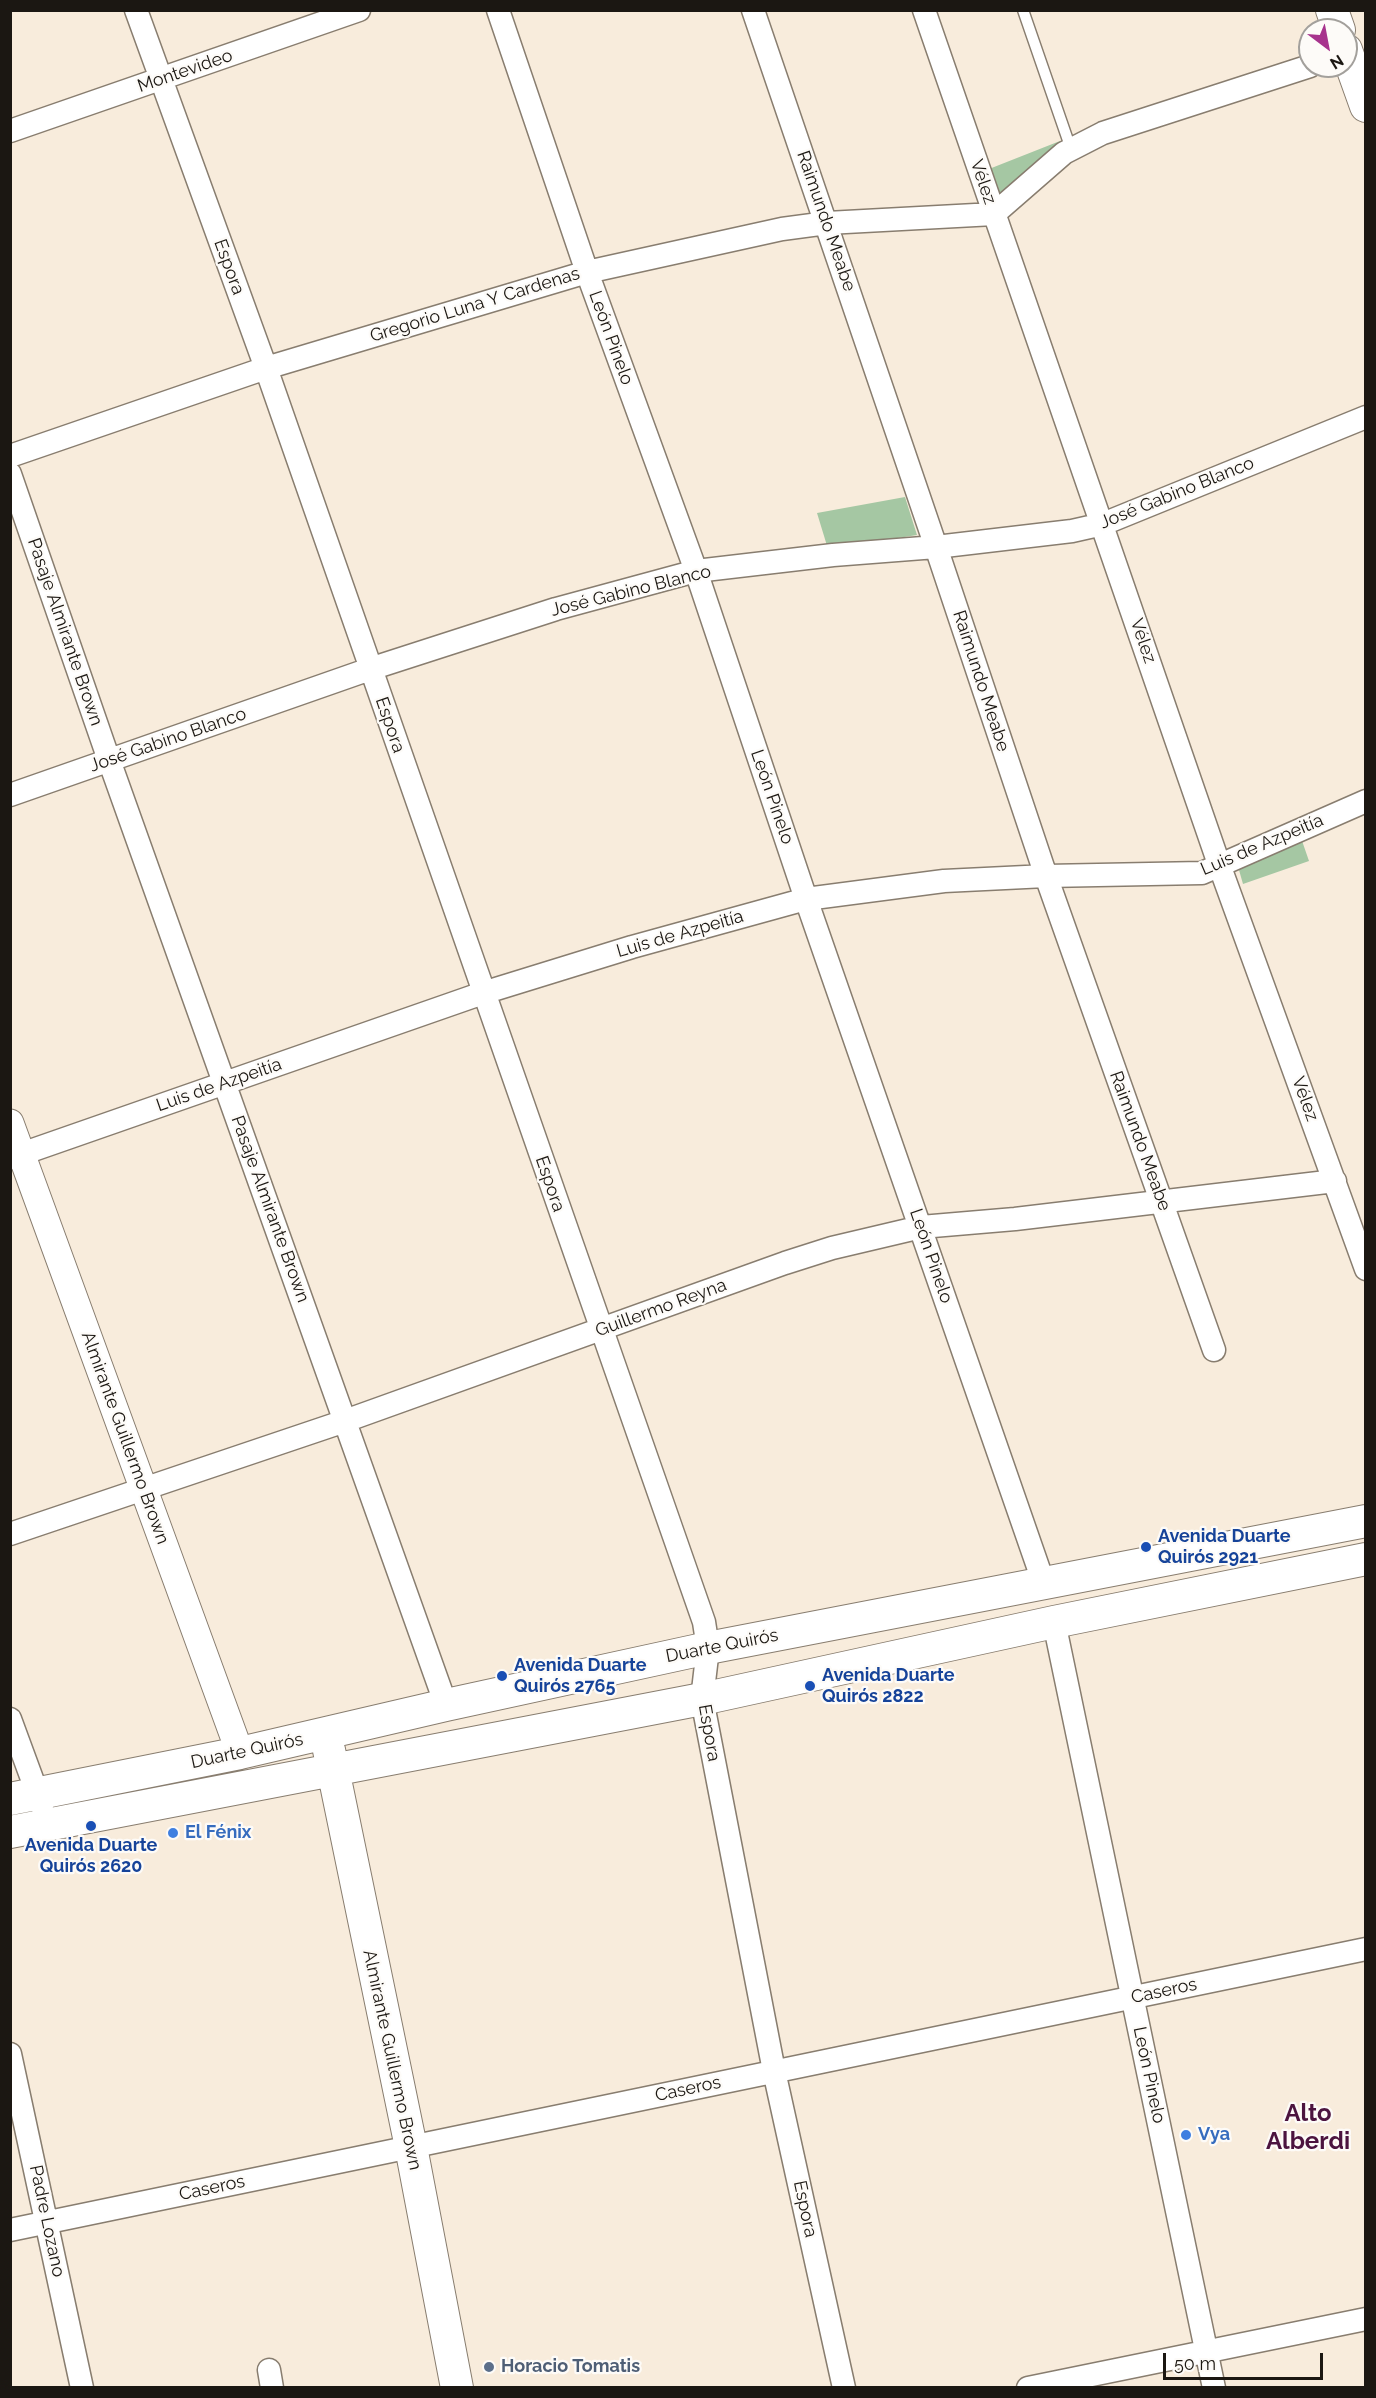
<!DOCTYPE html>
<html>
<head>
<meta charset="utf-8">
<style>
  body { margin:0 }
  #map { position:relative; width:1376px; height:2398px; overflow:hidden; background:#f8ecdc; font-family:Raleway,sans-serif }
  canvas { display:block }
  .frame { position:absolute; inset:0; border:12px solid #1b1712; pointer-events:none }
  .north { position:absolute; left:1298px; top:18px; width:60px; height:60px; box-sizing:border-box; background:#fdfbf8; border:2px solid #a3a09c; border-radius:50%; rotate:148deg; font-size:16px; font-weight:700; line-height:24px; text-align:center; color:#1b1712 }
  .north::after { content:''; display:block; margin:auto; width:21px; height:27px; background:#a7338d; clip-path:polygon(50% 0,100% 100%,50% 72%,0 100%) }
  .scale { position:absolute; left:1163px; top:2353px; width:160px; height:27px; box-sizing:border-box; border:3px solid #1b1712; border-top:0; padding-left:8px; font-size:18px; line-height:21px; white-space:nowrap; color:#1b1712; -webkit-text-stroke:4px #fdfbf8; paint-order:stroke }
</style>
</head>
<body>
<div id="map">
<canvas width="1376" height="2398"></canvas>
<div class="frame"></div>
<div class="north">N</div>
<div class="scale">50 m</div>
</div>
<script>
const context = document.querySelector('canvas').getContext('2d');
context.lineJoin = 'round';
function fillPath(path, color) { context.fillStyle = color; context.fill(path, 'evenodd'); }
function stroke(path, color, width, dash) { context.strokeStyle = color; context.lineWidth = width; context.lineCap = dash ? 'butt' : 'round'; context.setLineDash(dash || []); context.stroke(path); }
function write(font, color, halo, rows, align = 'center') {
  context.font = font + ' Raleway,sans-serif'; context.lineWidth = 4.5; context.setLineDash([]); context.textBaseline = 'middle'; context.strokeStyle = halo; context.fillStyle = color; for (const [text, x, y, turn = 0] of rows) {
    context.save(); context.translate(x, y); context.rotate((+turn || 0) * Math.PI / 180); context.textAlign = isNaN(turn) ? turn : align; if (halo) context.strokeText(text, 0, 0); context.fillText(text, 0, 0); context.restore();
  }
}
fillPath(new Path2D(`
  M 1060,141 L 1062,147 L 998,200 L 989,169 Z
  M 905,497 L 917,535 L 828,549 L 817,513 Z
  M 1300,835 L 1309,861 L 1243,884 L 1237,863 Z`), '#a5c7a3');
const service = new Path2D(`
  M 1023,10 L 1071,149`);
const minor = new Path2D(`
  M 136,10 L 266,368 L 704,1622 L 708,1648 L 702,1699 L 774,2071 L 844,2388
  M 498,10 L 587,272 L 696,571 L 806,899 L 1044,1584
  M 753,10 L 936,547 L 1046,876 L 1214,1350
  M 924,10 L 1220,867 L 1366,1269
  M 10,131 L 359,10
  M 10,456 L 266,368 L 587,272 L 782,229 L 827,223 L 994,214 L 1064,153 L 1103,133 L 1310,66
  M 10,474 L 109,760 L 446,1705
  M 10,795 L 370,669 L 556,609 L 696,571 L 833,555 L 936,547 L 1072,531 L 1103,524 L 1366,417
  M 10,1158 L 483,993 L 632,947 L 806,899 L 944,881 L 1046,876 L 1202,873 L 1366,801
  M 10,1534 L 345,1421 L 785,1263 L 832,1248 L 921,1227 L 1015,1219 L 1335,1181
  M 1054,1622 L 1214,2388
  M 10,1719 L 42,1806
  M 10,2054 L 82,2388
  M 10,2230 L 1366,1949
  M 269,2370 L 272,2388
  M 1028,2388 L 1366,2319`);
const tertiary = new Path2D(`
  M 10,1123 L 240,1753`);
const secondary = new Path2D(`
  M 1332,10 L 1339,30
  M 1346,50 L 1366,106
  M 329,1750 L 411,2147 L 457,2388
  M 10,1799 L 240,1753 L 446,1705 L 708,1648 L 1366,1521
  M 10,1832 L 702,1699 L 1054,1622 L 1366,1559`);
stroke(service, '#887d6f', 13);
stroke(minor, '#887d6f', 25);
stroke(tertiary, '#887d6f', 29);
stroke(secondary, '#887d6f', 34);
stroke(service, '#fff', 10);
stroke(minor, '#fff', 22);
stroke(tertiary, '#fff', 27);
stroke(secondary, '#fff', 32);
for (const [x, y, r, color] of [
  [1146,1547,6,"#1a4fb4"],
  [502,1676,6,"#1a4fb4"],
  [810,1686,6,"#1a4fb4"],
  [91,1826,6,"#1a4fb4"],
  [173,1833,6,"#3f7fe0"],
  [1186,2135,6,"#3f7fe0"],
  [489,2367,6,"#5c6f8a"]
]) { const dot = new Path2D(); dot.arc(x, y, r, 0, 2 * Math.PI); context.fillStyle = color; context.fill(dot); stroke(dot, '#fdfbf8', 2); }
write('18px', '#1b1712', '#fdfbf8', [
  ["Montevideo",185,71,-19],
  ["Vélez",983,182,71],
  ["Raimundo Meabe",826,221,71],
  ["Espora",229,267,70],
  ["Gregorio Luna Y Cardenas",475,305,-17],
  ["León Pinelo",611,338,70],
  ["José Gabino Blanco",1177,493,-22],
  ["José Gabino Blanco",631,591,-14],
  ["Pasaje Almirante Brown",65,632,71],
  ["Vélez",1143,641,71],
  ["Raimundo Meabe",981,681,72],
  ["Espora",390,725,71],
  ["José Gabino Blanco",168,740,-19],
  ["León Pinelo",772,797,71],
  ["Luis de Azpeitía",1262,845,-23],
  ["Luis de Azpeitía",680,934,-16],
  ["Luis de Azpeitía",219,1085,-19],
  ["Vélez",1305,1099,70],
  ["Raimundo Meabe",1140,1141,70],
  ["Espora",550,1184,71],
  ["Pasaje Almirante Brown",270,1209,70],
  ["León Pinelo",931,1256,71],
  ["Guillermo Reyna",661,1308,-20],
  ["Almirante Guillermo Brown",125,1438,70],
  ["Duarte Quirós",722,1646,-11],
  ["Espora",709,1733,80],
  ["Duarte Quirós",247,1751,-12],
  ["Caseros",1164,1991,-12],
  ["Almirante Guillermo Brown",392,2060,78],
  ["León Pinelo",1149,2075,78],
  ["Caseros",688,2089,-12],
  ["Caseros",212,2188,-12],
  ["Espora",805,2209,78],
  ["Padre Lozano",47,2221,78]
]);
write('bold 18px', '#164399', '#fdfbf8', [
  ["Avenida Duarte",1158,1537],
  ["Quirós 2921",1158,1558],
  ["Avenida Duarte",514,1666],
  ["Quirós 2765",514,1687],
  ["Avenida Duarte",822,1676],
  ["Quirós 2822",822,1697],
  ["Avenida Duarte",91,1846,"center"],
  ["Quirós 2620",91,1867,"center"]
], 'left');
write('bold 18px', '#366cbe', '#fdfbf8', [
  ["El Fénix",185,1833],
  ["Vya",1198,2135]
], 'left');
write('bold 18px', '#4e5e75', '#fdfbf8', [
  ["Horacio Tomatis",501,2367]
], 'left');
write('bold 24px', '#4c143f', '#fdfbf8', [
  ["Alto",1308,2114],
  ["Alberdi",1308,2142]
]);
</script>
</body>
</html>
